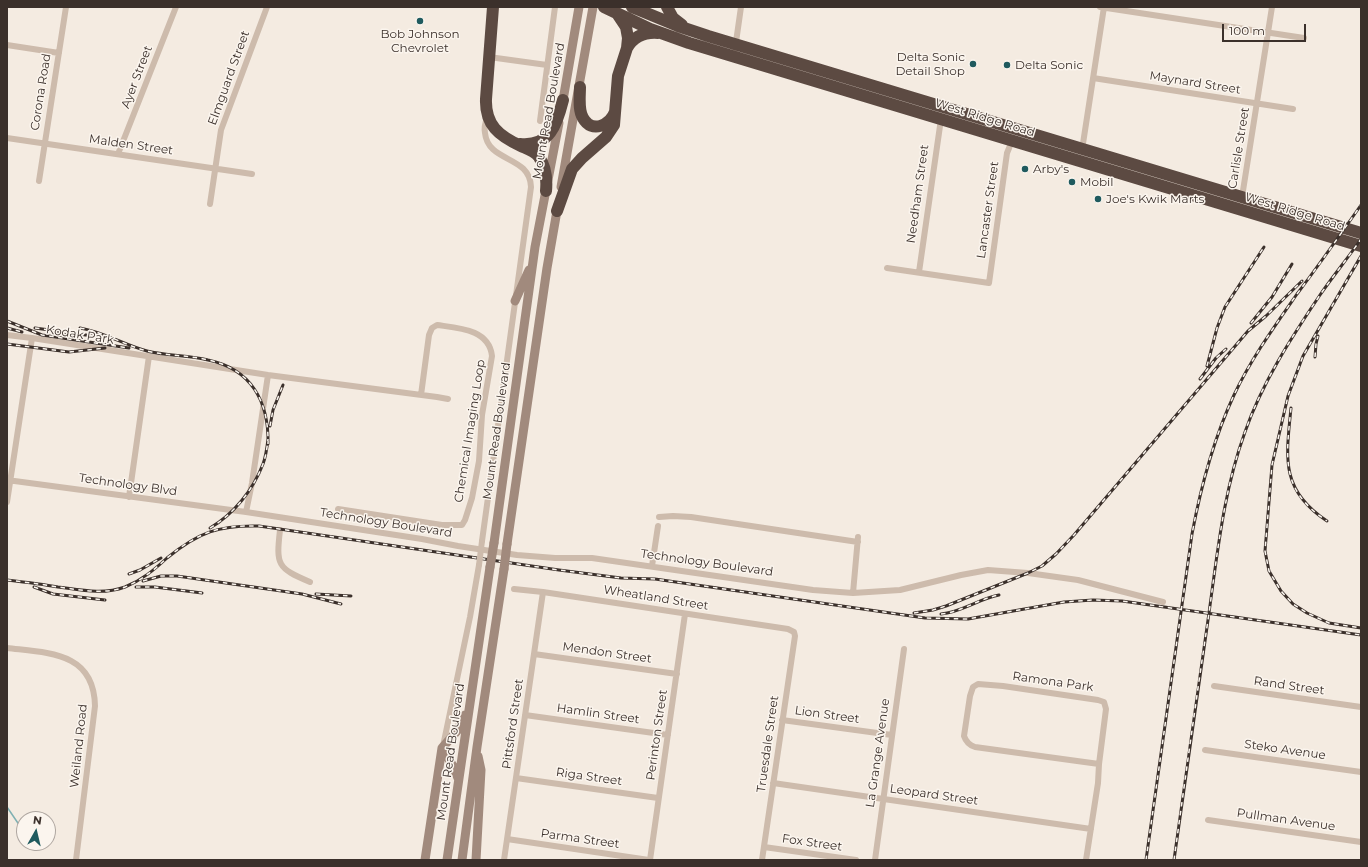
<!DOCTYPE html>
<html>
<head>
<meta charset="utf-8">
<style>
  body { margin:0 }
  #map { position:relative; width:1368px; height:867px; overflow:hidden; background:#f4ebe1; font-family:Montserrat,sans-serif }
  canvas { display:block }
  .frame { position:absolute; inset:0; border:8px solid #3b302b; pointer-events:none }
  .north { position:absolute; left:16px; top:811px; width:40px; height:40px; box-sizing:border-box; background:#fbf5ee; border:1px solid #aea6a0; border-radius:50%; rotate:8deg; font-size:11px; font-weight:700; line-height:16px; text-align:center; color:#3b302b }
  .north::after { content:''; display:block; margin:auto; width:14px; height:18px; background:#1f5a5e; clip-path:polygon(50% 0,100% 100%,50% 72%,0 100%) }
  .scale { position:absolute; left:1222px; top:24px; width:84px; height:18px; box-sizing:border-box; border:2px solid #3b302b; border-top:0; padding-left:5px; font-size:12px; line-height:14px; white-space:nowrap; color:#3b302b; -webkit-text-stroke:3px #fbf5ee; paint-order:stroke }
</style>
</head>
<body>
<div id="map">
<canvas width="1368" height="867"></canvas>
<div class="frame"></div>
<div class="north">N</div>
<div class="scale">100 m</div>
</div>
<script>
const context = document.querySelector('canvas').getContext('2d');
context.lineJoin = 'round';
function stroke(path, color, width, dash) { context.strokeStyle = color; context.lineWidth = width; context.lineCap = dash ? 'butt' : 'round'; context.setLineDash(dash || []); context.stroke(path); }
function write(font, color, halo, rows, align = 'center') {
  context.font = font + ' Montserrat,sans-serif'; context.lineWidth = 3; context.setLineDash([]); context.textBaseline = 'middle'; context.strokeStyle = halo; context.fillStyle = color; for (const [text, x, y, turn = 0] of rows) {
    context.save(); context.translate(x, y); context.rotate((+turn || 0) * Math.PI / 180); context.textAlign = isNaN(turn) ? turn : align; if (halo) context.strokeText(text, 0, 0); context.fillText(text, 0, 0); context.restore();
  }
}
stroke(new Path2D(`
  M 7,807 L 24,832`), '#7fb0b2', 1.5);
stroke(new Path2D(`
  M 1100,7 L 1304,38
  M 7,45 L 59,53
  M 734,56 L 741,7
  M 489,57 L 547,65
  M 1093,78 L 1293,109
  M 540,121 L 555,7
  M 7,138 L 252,174
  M 1082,150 L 1104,7
  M 118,154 L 176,7
  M 39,181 L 66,7
  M 1242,197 L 1272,7
  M 210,204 L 221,130 L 267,7
  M 887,268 L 989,283 L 1007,153 L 1012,141
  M 919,272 L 941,119
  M 7,335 L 32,338
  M 7,480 L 246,512 L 422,539 L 458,546 L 517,555 L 555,558 L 592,558 L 813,590 L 853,593 L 900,590 L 961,575 L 988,570 L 1028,573 L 1078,580 L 1163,602
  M 129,497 L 149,356
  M 7,502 L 32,338 L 268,375 L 437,397 L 448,399
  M 338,509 L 442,525 L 462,525 L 465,520 L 472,498 L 479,461 L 482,415 L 492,356 C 489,329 458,328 437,325 L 432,328 L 429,335 L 421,395
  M 246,512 L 252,483 L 268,375
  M 659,517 L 673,516 L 691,517 L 858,542
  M 280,530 C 276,565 277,568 310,582
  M 482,541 L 531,187 C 530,155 488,163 485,133 C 484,128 485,123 487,118
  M 652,566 L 658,526
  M 514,589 L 543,592 L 788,629 L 794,632 L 795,636 L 762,860
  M 853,593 L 858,537
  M 7,648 C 49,653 94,652 95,706 L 76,860
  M 534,654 L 677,674
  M 978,684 L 1003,686 L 1098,700 L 1104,702 L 1106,709 L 1099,764 L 975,747 C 969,745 966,742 964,736 L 970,696 L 973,687 Z
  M 1214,686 L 1361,707
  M 525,715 L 668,735
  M 782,720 L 892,735
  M 443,746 L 470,617 L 479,565
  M 1205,750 L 1361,772
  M 516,778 L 658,798
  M 773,783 L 1091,829
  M 1208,820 L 1361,842
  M 507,839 L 649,860
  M 764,847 L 856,860
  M 504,860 L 543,592
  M 650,860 L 685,614
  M 875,860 L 904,649
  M 1086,860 L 1098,783 L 1099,764`), '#cdbbac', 6);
stroke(new Path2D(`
  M 562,106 L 579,7
  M 561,187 L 593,7
  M 515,301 L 529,270
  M 494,543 L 535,247 L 559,123
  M 507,544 L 547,268 L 558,205
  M 442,748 L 457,731 L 465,715
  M 442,748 L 453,766 L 458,778
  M 425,860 L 442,748
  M 447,860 L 490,567
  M 462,860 L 477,747 L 504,569
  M 476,860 L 481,770 L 478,756`), '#a18a7d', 9);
stroke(new Path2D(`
  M 493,7 L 486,99 C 485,125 499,136 521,146 C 528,149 535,151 539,157 C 546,167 547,180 546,191
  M 604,7 L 650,29 L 689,43 L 1361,246
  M 632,7 L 678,26 L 708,36 L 1361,233
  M 667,7 L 673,18 L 682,25
  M 627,48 C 634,36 645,32 658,33
  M 580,87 C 580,97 578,110 583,118 C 592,134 610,125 615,112
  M 520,144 C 550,147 557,124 563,100
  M 557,211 L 572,169 L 582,158 L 606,137 L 614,125 L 618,76 L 627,48 L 628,38 L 626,27 L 618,15`), '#5c4a42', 12);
const rail = new Path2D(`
  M 1361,256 L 1303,356 L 1288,396 L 1272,465 L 1265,551 L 1269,571 L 1281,591 L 1293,604 L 1307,613 L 1329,623 L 1361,628
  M 7,321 L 42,335 L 129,348
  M 1251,323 L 1272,297 L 1292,264
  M 7,328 L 22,332
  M 35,328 L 100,337
  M 80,328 C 104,332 124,345 147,351 C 167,356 188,355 208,360 C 251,369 269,401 268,444
  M 7,344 L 69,352 L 105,348
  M 1315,357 L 1316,344 L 1318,336
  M 1207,366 L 1217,328 L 1225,307 L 1264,247
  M 1200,379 L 1216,358 L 1226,349
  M 1291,408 C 1286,458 1280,490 1327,521
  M 270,426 L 273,410 L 283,385
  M 210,528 C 234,514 253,490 263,464 C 266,456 267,448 268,439
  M 129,574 L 140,570 L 161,558
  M 7,580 C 24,582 41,584 58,587 C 81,590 103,595 125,587 C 142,580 154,570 167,558 C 199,532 219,525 259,526 L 559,570 L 621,578 L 655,579 L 925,618 L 968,619 L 1064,602 L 1093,600 L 1122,601 L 1361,635
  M 143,581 L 161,576 L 177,576 L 302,594 L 341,604
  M 34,587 L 53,594 L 105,600
  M 136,587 L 155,587 L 202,593
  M 316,594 L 351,596
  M 914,613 L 933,610 L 946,606 L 1028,573 L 1042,566 L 1056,554 L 1074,535 L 1248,331 L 1266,316 L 1302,281
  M 941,614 C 962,612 978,599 999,595
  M 1146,860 L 1192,534 C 1201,486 1213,440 1234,395 C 1251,359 1274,327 1297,294 C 1319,265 1340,235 1361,205
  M 1174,860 C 1185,780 1196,700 1208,620 C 1217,557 1223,492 1245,432 C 1262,383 1291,338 1320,295 C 1333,276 1348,258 1361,239`);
stroke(rail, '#3b302b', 3);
stroke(rail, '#fbf5ee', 1.5, [4.5]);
stroke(new Path2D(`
  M 479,565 L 482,541`), '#cdbbac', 6);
stroke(new Path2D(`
  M 490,567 L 494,543
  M 504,569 L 507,544`), '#a18a7d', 9);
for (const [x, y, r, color] of [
  [420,21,4,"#1f5a5e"],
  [973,64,4,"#1f5a5e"],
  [1007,65,4,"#1f5a5e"],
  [1025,169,4,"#1f5a5e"],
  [1072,182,4,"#1f5a5e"],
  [1098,199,4,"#1f5a5e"]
]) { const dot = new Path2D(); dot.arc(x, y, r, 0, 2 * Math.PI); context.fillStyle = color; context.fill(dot); stroke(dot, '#fbf5ee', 1.5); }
write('12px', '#3b302b', '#fbf5ee', [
  ["Bob Johnson",420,34,"center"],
  ["Chevrolet",420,48,"center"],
  ["Delta Sonic",965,57,"right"],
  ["Detail Shop",965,71,"right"],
  ["Delta Sonic",1015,65],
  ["Arby's",1033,169],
  ["Mobil",1080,182],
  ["Joe's Kwik Marts",1106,199]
], 'left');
write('12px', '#3b302b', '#fbf5ee', [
  ["Ayer Street",137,77,-69],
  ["Elmguard Street",229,78,-70],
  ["Maynard Street",1195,83,9],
  ["Corona Road",41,92,-81],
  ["Mount Read Boulevard",549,111,-80],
  ["West Ridge Road",985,118,17],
  ["Malden Street",131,145,8],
  ["Carlisle Street",1239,148,-81],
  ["Needham Street",918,194,-82],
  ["Lancaster Street",988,210,-82],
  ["West Ridge Road",1295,212,17],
  ["Kodak Park",80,335,9],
  ["Chemical Imaging Loop",470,431,-81],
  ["Mount Read Boulevard",497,431,-82],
  ["Technology Blvd",128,485,8],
  ["Technology Boulevard",386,523,9],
  ["Technology Boulevard",707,563,8],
  ["Wheatland Street",656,598,9],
  ["Mendon Street",607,653,8],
  ["Ramona Park",1053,682,8],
  ["Rand Street",1289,686,8],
  ["Hamlin Street",598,714,8],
  ["Lion Street",827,715,8],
  ["Pittsford Street",513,724,-82],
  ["Perinton Street",657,735,-82],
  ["Truesdale Street",768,744,-82],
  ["Weiland Road",79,746,-84],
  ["Steko Avenue",1285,750,8],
  ["Mount Read Boulevard",451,752,-82],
  ["La Grange Avenue",878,753,-82],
  ["Riga Street",589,777,8],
  ["Leopard Street",934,795,8],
  ["Pullman Avenue",1286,820,8],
  ["Parma Street",580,839,8],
  ["Fox Street",812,843,8]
]);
</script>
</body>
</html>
